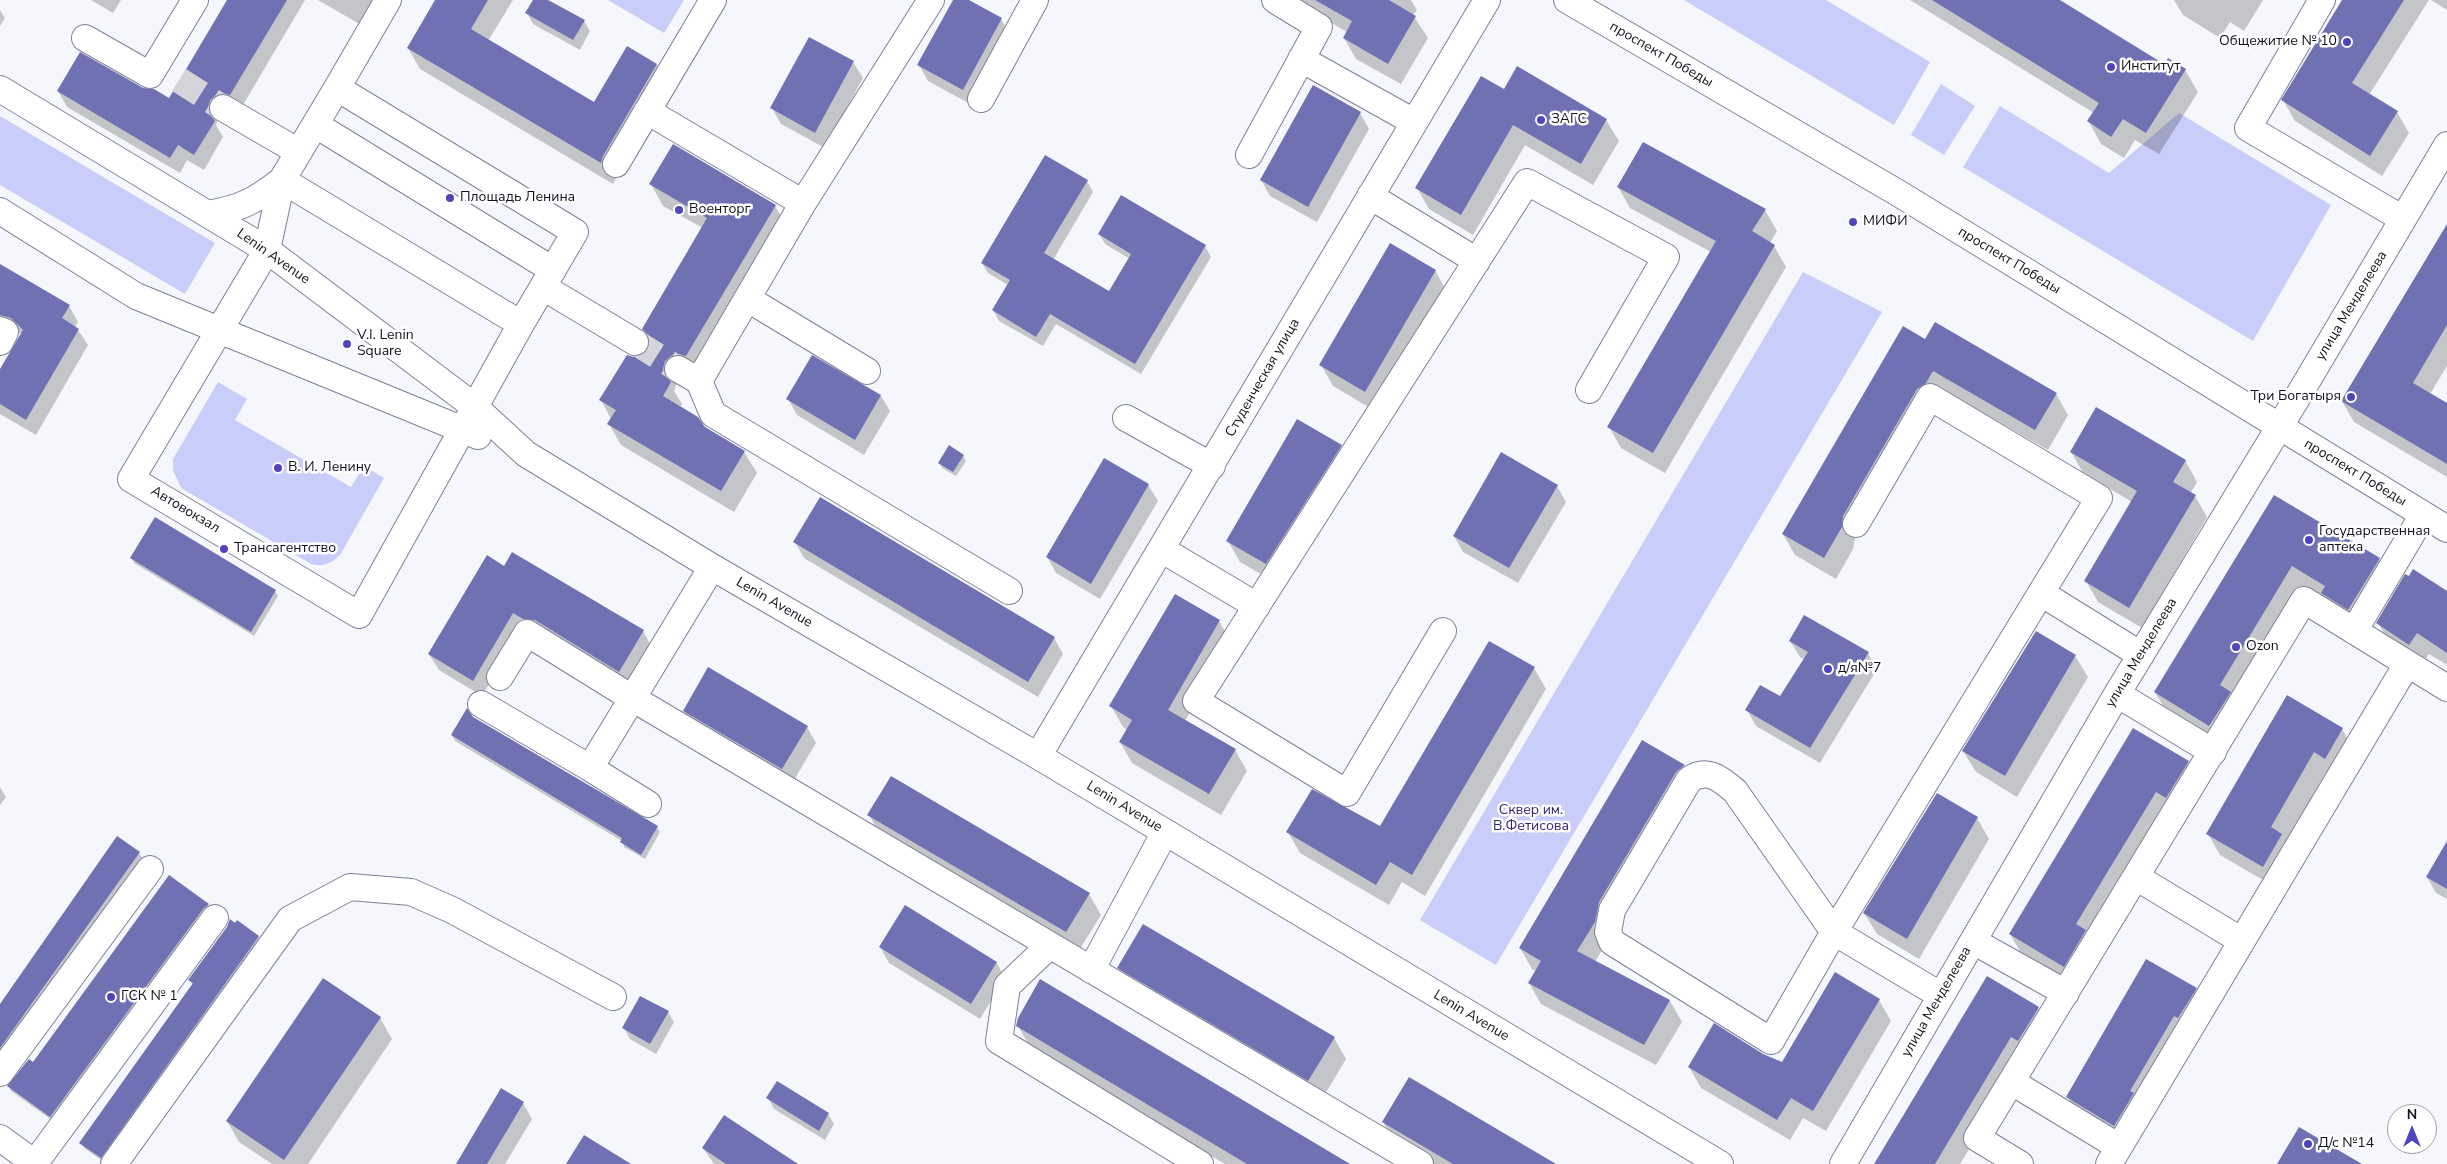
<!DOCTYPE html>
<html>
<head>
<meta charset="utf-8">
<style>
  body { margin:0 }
  #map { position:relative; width:2447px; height:1164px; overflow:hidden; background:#f6f7fc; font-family:"Nunito Sans",sans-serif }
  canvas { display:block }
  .north { position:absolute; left:2387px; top:1104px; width:50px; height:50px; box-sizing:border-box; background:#fff; border:1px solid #9fa0a3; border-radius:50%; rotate:0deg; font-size:14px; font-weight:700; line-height:20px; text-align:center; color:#10111a }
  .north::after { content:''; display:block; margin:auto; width:18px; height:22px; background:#5044bb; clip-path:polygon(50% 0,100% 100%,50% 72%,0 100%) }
</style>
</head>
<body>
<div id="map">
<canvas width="2447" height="1164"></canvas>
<div class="north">N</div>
</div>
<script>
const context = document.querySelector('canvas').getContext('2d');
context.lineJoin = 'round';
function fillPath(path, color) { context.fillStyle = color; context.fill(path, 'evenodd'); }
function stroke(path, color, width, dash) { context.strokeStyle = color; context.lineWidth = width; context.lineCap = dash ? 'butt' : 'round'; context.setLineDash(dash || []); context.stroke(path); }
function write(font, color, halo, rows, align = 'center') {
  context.font = font + ' "Nunito Sans",sans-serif'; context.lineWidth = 5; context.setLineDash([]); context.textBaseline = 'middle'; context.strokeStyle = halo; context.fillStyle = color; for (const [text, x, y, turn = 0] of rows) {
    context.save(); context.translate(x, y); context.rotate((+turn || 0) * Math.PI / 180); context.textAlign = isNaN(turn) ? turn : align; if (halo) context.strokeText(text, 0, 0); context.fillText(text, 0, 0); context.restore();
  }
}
fillPath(new Path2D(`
  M 608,0 L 684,0 L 664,33 Z
  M 1684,0 L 1826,0 L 1930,62 L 1894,125 Z
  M 1941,84 L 1975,106 L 1944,155 L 1911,135 Z
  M 2000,106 L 2109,173 L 2179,113 L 2331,205 L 2253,341 L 1963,167 Z
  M 0,116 L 215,243 L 185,294 L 0,185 Z
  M 1803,272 L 1882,312 L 1496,965 L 1420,920 Z
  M 218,382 L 247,399 L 235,420 L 351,487 L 364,466 L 384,478 L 340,555 C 330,564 324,567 311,564 L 181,488 L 173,470 L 173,459 Z`), '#c9cdf9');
fillPath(new Path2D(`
  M 91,0 L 121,0 L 113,13 Z
  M 228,0 L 305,0 L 240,110 L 219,116 L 216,125 L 223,137 L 204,170 L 187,160 L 180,173 L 67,107 L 58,91 L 142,89 L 169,100 Z
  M 318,0 L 385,0 L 368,29 Z
  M 437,0 L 513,0 L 488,41 L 594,104 L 628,48 L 657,65 L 669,86 L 613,184 L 420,69 L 408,48 Z
  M 534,0 L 546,0 L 584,21 L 590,31 L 580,50 L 533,24 L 527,13 Z
  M 954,0 L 966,0 L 1001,19 L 1010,35 L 972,105 L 928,81 L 919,65 Z
  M 1292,0 L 1411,0 L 1417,10 L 1413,15 L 1428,38 L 1401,84 L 1356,59 L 1344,38 L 1347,32 Z
  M 1910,0 L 2057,0 L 2164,66 L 2185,70 L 2198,92 L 2159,154 L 2135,140 L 2124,158 L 2101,144 L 2089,122 L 2094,113 Z
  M 2174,0 L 2263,0 L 2244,31 L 2230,22 L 2220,38 L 2183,15 Z
  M 2344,0 L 2429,0 L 2369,95 L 2397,112 L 2409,133 L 2382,176 L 2295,121 L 2283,100 Z
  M 2431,0 L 2447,0 L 2447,10 Z
  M 0,10 L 5,18 L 0,26 Z
  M 810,38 L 853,62 L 863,78 L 825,148 L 781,124 L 772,108 Z
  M 1518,68 L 1606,120 L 1619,141 L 1593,185 L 1525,145 L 1473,235 L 1429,209 L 1417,188 L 1504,91 Z
  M 1360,113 L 1369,129 L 1317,222 L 1270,196 L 1261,180 Z
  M 1087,181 L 1093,192 L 1053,260 L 1109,293 L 1130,259 L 1105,244 L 1099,234 L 1205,246 L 1211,257 L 1141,374 L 1056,324 L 1043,346 L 999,321 L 993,310 L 1008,285 L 988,273 L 982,263 Z
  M 651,184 L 775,206 L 787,227 L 698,377 L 677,382 L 674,391 L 682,404 L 680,408 L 704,428 L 744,452 L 757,473 L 734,512 L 621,445 L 609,424 L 611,419 L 601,400 L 634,358 L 642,356 L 649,350 L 651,341 L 644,329 L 703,228 L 663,206 Z
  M 1618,187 L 1765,210 L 1777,231 L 1770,243 L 1774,246 L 1786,267 L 1665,473 L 1621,448 L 1609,427 L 1711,252 L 1630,208 Z
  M 2447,226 L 2447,366 L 2430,394 L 2447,403 L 2447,477 L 2354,422 L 2342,401 Z
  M 0,266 L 69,306 L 78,322 L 75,327 L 78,330 L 88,345 L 36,435 L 0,414 L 0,371 L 22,334 L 0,326 Z
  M 1435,270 L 1447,292 L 1377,412 L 1333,386 L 1321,365 Z
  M 1926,341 L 2056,394 L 2068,415 L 2048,450 L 1945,391 L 1938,404 L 1929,411 L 1855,538 L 1853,549 L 1836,579 L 1795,555 L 1783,534 Z
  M 881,396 L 890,411 L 864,455 L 797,415 L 788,399 Z
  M 1341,446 L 1353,467 L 1278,584 L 1240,562 L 1228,541 Z
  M 2071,452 L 2185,460 L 2197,482 L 2190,494 L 2195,496 L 2207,517 L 2142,628 L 2098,602 L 2086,581 L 2132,502 L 2083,473 Z
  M 963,456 L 966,461 L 956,476 L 942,468 L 939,463 Z
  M 1105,459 L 1148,485 L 1158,501 L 1100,599 L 1056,573 L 1047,557 Z
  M 1557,486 L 1566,502 L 1518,583 L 1463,552 L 1454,536 Z
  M 2275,496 L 2379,559 L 2391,580 L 2360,630 L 2327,600 L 2304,587 L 2234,701 L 2222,746 L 2167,713 L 2155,692 Z
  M 156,519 L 275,591 L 278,596 L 254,636 L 134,563 L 132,558 Z
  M 795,542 L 1054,638 L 1063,654 L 1038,697 L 804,558 Z
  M 505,567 L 643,631 L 652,647 L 628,687 L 522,629 L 482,696 L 439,670 L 429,654 Z
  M 2447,592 L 2447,665 L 2429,654 L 2422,665 L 2390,644 L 2378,623 Z
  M 1219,621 L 1231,642 L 1185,721 L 1235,750 L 1247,771 L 1221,815 L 1132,763 L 1120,742 L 1127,730 L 1123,727 L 1111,706 Z
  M 1790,641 L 1868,653 L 1877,669 L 1820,763 L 1756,726 L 1747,710 L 1780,698 L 1805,660 L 1800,657 Z
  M 2075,656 L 2088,677 L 2017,797 L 1976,772 L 1963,751 Z
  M 1534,668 L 1546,689 L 1425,896 L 1402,882 L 1389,905 L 1300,853 L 1288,832 L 1381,828 Z
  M 684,711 L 807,727 L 816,743 L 791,785 L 693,726 Z
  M 473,718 L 657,827 L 660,832 L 645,859 L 624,847 L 622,841 L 455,741 L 452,735 Z
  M 2134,729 L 2188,762 L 2200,783 L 2076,987 L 2022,955 L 2010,934 Z
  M 2342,729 L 2354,750 L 2338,779 L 2326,772 L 2286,843 L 2275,887 L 2220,855 L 2208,834 Z
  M 1642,742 L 1684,766 L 1696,787 L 1595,962 L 1670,1001 L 1682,1022 L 1656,1065 L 1541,1004 L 1529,983 L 1536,971 L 1532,969 L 1520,948 Z
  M 0,787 L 6,797 L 0,805 Z
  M 869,815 L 1089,894 L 1101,915 L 1078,952 L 881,836 Z
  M 1977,818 L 1989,839 L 1919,959 L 1877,934 L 1864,913 Z
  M 118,838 L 139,853 L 142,858 L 0,1056 L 0,1006 Z
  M 2447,847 L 2447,899 L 2436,893 L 2427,877 Z
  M 170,877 L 208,905 L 211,910 L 53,1121 L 11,1091 L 9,1086 L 33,1064 Z
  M 258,937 L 261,942 L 104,1162 L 84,1148 L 81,1143 L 193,985 L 190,980 Z
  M 880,947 L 996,962 L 1005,978 L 980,1019 L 889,963 Z
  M 1119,968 L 1334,1038 L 1346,1059 L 1321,1101 L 1131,989 Z
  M 2196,989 L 2208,1010 L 2127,1146 L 2080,1119 L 2068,1097 Z
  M 1879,1000 L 1891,1021 L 1826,1131 L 1803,1118 L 1790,1140 L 1701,1088 L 1689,1067 L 1762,1055 L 1782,1063 Z
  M 2038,1008 L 2051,1029 L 2024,1058 L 1960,1164 L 1876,1164 Z
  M 668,1012 L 674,1022 L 656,1054 L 630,1039 L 624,1028 Z
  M 380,1018 L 392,1039 L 308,1164 L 272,1164 L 239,1142 L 227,1121 Z
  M 1018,1026 L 1347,1164 L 1225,1164 L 1030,1047 Z
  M 768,1098 L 828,1114 L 834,1124 L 825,1140 L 774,1109 Z
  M 523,1103 L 532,1119 L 505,1164 L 457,1164 Z
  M 1383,1122 L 1554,1164 L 1431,1164 L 1395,1143 Z
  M 703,1148 L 796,1164 L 714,1164 Z`), '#0003');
fillPath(new Path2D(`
  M 227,0 L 287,0 L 230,95 L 223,93 L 216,95 L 210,100 L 208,108 L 210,115 L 215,121 L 194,155 L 178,145 L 170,158 L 57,91 L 80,52 L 143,88 L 154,89 L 169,98 Z
  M 435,0 L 488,0 L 471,29 L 594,102 L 627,46 L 657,64 L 603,156 L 601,163 L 407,48 Z
  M 533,0 L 548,0 L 585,20 L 573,40 L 525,13 Z
  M 953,0 L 969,0 L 1002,18 L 963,90 L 917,65 Z
  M 1315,0 L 1389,0 L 1416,16 L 1388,64 L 1343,38 L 1352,21 Z
  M 1932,0 L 2060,0 L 2164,64 L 2168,58 L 2186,69 L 2146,133 L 2123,119 L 2111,137 L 2087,121 L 2099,103 Z
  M 2342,0 L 2404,0 L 2352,83 L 2398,111 L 2370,156 L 2281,100 Z
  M 809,37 L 854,61 L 815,133 L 770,108 Z
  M 1517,66 L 1607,119 L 1581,164 L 1513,125 L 1461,215 L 1415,188 L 1481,76 L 1504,89 Z
  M 1313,85 L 1361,112 L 1308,207 L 1260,180 Z
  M 1643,142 L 1766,209 L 1752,231 L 1775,245 L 1653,453 L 1607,427 L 1716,241 L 1617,187 Z
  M 673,144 L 776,205 L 686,356 L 678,354 L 671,356 L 665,361 L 663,369 L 665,376 L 671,382 L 663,396 L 698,417 L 705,427 L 745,451 L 721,491 L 607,424 L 616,410 L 599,400 L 627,355 L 634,357 L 642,355 L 648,349 L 650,343 L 648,335 L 642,329 L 707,218 L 649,184 Z
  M 1045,155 L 1088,180 L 1044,253 L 1109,291 L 1131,254 L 1098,234 L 1121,195 L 1206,245 L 1135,364 L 1050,314 L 1036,337 L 992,310 L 1010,280 L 981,263 Z
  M 2447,224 L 2447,325 L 2413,383 L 2447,403 L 2447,464 L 2341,401 Z
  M 1390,243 L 1436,270 L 1365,392 L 1319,365 Z
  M 0,264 L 70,305 L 62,318 L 79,329 L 26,420 L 0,404 L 0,369 L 23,330 L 11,318 L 0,315 Z
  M 1935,322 L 2057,393 L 2035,430 L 1933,371 L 1926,383 L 1917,389 L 1843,516 L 1842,527 L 1824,558 L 1782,534 L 1903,326 L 1925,339 Z
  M 812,355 L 881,395 L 855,440 L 786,399 Z
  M 2096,407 L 2186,460 L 2173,482 L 2196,495 L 2129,608 L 2084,581 L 2137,491 L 2070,452 Z
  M 1297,419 L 1342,445 L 1266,564 L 1226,541 Z
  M 949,445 L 964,455 L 953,472 L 938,463 Z
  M 1501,452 L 1558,485 L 1509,568 L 1453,536 Z
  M 1104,458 L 1149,484 L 1091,584 L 1046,557 Z
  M 2274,495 L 2380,558 L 2348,610 L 2321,593 L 2325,586 L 2292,566 L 2220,685 L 2231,692 L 2209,726 L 2154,692 Z
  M 820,497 L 1055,637 L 1028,682 L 793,542 Z
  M 155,517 L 276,590 L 251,632 L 130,558 Z
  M 512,552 L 644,630 L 619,672 L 535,620 L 523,619 L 513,613 L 473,681 L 428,654 L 487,555 L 504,566 Z
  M 2413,569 L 2447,591 L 2447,653 L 2417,633 L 2409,645 L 2376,623 L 2405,574 L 2409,576 Z
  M 1175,594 L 1220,620 L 1168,710 L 1236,749 L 1209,794 L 1119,742 L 1132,720 L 1109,706 Z
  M 1804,615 L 1869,652 L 1810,748 L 1745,710 L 1760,685 L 1780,696 L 1808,652 L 1789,641 Z
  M 2036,631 L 2076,655 L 2005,776 L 1962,751 Z
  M 1489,641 L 1535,667 L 1412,875 L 1390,862 L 1376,885 L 1286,832 L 1312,789 L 1380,826 Z
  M 708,667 L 808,726 L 782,769 L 683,711 Z
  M 2287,695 L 2343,728 L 2325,759 L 2314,752 L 2271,827 L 2282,834 L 2263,867 L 2206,834 Z
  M 467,708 L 473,717 L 658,826 L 641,855 L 620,842 L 622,838 L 451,735 Z
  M 2133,728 L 2189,761 L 2166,798 L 2156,792 L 2076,924 L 2086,930 L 2064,967 L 2009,934 Z
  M 1642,740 L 1685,765 L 1676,772 L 1599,902 L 1595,922 L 1577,951 L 1670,1000 L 1644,1045 L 1528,983 L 1541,961 L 1519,948 Z
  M 891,776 L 1090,893 L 1066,932 L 867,815 Z
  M 1937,793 L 1978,817 L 1907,939 L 1863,913 Z
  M 117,836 L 140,852 L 0,1048 L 0,1004 Z
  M 2447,841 L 2447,889 L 2426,877 Z
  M 169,875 L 209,904 L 203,909 L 50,1117 L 7,1086 L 29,1059 L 33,1062 Z
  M 905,905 L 997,962 L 971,1004 L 879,947 Z
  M 230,919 L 235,923 L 237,920 L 259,936 L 101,1158 L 79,1143 L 193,983 L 188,980 L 227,927 Z
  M 1143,924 L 1335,1037 L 1308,1081 L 1117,968 Z
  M 2146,959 L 2197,988 L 2178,1018 L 2174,1016 L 2130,1091 L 2134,1093 L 2114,1126 L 2066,1097 Z
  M 1835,972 L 1880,999 L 1813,1111 L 1791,1098 L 1777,1120 L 1688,1067 L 1714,1023 L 1763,1054 L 1782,1062 Z
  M 1987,976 L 2039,1007 L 2018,1041 L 2011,1037 L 1935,1164 L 1874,1164 Z
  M 323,978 L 381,1017 L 284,1160 L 226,1121 Z
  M 1040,979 L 1350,1164 L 1247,1164 L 1016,1026 L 1018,1018 Z
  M 640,996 L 669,1011 L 650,1044 L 622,1028 Z
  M 1409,1077 L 1556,1164 L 1453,1164 L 1382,1122 Z
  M 777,1081 L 829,1113 L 819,1131 L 766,1098 Z
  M 501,1088 L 524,1102 L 487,1164 L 456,1164 Z
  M 724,1115 L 798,1164 L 726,1164 L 702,1148 Z
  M 2299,1127 L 2362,1164 L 2277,1164 Z
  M 584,1135 L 631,1164 L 566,1164 Z`), '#6f71b3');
stroke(new Path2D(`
  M 179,80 L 223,108
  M 635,342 L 678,369`), '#d4d4da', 26, [26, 13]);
const minor = new Path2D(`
  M 931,0 L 803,203 L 699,381 L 713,414 L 1009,591
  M 1567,0 L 1898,193 L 2447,529
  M 2322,0 L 2248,128 L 2403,219
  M 85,38 L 150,75 L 195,0
  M 1301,59 L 1414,122
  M 337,88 L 575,232 L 521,324 L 359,615 L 131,479 L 267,250 L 282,180 Z
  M 337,88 L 388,0
  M 0,89 L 267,250 L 475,407 L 526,454 L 712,567 L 1038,756 L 1720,1164
  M 981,99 L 1035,0
  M 223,108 L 299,152
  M 647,111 L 803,203
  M 316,125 L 553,270
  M 1249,155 L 1319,27 L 1275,0
  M 616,164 L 713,0
  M 282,180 L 521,324
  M 1370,196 L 1477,261
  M 0,211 L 136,296 L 478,436
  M 208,214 C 242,208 255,201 282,180
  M 543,287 L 635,342
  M 748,299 L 867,371
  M 0,330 L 5,332 L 0,342
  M 678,369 L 699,381
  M 1126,418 L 1212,466
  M 1856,524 L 1930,397 L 2099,498 L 1834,932 L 1771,1041 L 1612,942 L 1608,932 L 1612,910 L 1689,780 C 1707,767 1721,779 1735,791 L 1834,932 L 1940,995
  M 1161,549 L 1257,606
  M 2041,593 L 2141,655
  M 1443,631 L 1347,793 L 1196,701 L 1527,182 L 1666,257 L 1589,390
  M 2354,631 L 2423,515
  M 500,677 L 527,633 L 632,698 L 1420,1164
  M 2117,694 L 2213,752
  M 481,704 L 590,768 L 712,567
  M 1038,756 L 1487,0
  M 590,768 L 648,804
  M 2136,877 L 2242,941
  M 1973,941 L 2066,993
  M 1049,946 L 1007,986 L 999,1041 L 1200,1164
  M 1091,970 L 1165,832
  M 0,1073 L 150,869
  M 2012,1082 L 2119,1147
  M 0,1138 L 36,1164
  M 35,1163 L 215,918
  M 114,1164 L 290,919 L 350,887 L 411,892 L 452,910 L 613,997
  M 1843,1164 L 2117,694 L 2300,393 L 2447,145
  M 2020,1164 L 1977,1138 L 2304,600 L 2447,688
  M 2109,1164 L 2407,664`);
stroke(minor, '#7e8098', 28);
stroke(minor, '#fff', 26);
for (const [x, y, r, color] of [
  [2347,42,5,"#5044bb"],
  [2111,67,5,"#5044bb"],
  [1541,120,5,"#5044bb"],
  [450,198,5,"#5044bb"],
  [679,210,5,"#5044bb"],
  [1853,222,5,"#5044bb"],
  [347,344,5,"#5044bb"],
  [2351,397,5,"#5044bb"],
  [278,468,5,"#5044bb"],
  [2309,540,5,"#5044bb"],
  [224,549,5,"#5044bb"],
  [2236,647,5,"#5044bb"],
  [1828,669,5,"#5044bb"],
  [111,997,5,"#5044bb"],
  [2308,1144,5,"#5044bb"]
]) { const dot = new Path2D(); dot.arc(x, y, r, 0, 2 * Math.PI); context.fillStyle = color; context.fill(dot); stroke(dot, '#fff', 2); }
write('14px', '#10111a', '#fff', [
  ["Общежитие № 10",2337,42,"right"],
  ["Институт",2121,67],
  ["ЗАГС",1551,120],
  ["Площадь Ленина",460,198],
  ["Военторг",689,210],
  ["МИФИ",1863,222],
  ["V.I. Lenin",357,336],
  ["Square",357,352],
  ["Три Богатыря",2341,397,"right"],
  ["В. И. Ленину",288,468],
  ["Государственная",2319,532],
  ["аптека",2319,548],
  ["Трансагентство",234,549],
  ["Ozon",2246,647],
  ["д/я№7",1838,669],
  ["ГСК № 1",121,997],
  ["Д/с №14",2318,1144]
], 'left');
write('14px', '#10111a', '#fff', [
  ["проспект Победы",1661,55,30],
  ["Lenin Avenue",273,257,35],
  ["проспект Победы",2009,261,31],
  ["улица Менделеева",2352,306,-59],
  ["Студенческая улица",1263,378,-60],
  ["проспект Победы",2355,473,31],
  ["Автовокзал",185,510,31],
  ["Lenin Avenue",774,603,30],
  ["улица Менделеева",2142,653,-59],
  ["Lenin Avenue",1124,807,31],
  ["улица Менделеева",1937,1002,-60],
  ["Lenin Avenue",1471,1016,31]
]);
write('14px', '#2f2776', '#fff', [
  ["Сквер им.",1531,811],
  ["В.Фетисова",1531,827]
]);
</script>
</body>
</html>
